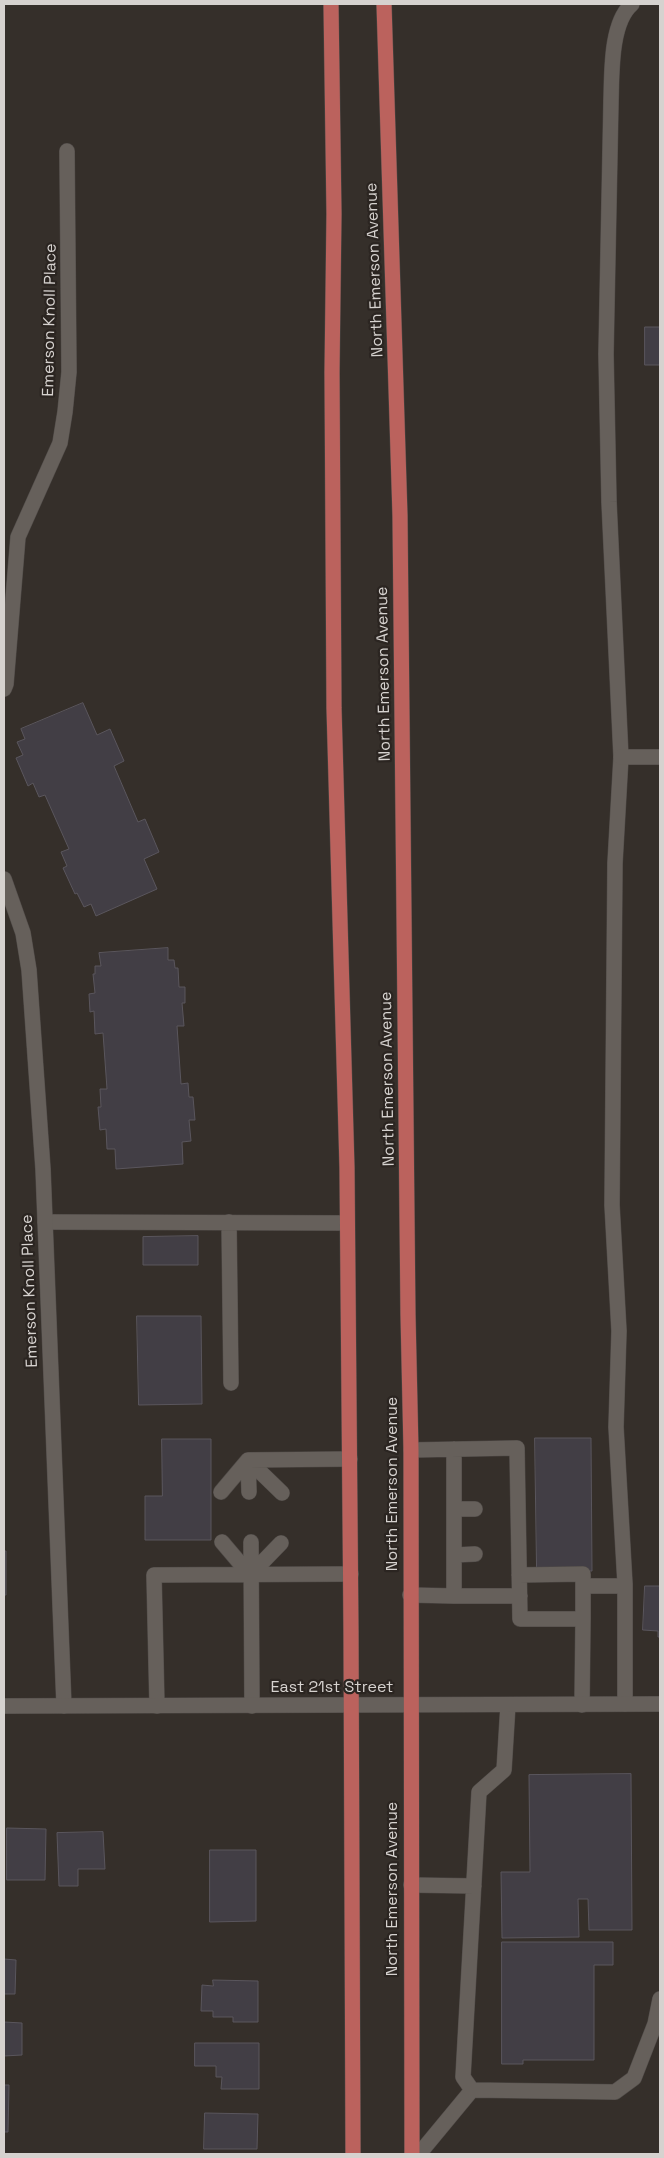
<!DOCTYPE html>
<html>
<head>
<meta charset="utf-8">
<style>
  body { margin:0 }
  #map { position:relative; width:664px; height:2158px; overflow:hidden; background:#352f2a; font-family:"Space Grotesk",sans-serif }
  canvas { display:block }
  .frame { position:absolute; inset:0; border:5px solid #d6d2cf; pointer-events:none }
</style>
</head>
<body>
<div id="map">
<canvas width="664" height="2158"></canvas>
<div class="frame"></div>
</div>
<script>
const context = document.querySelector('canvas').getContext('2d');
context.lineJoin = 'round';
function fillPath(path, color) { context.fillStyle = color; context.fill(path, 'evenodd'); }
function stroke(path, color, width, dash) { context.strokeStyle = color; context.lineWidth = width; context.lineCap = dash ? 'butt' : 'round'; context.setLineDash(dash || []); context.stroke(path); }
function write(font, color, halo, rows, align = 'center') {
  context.font = font + ' "Space Grotesk",sans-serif'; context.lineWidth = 4.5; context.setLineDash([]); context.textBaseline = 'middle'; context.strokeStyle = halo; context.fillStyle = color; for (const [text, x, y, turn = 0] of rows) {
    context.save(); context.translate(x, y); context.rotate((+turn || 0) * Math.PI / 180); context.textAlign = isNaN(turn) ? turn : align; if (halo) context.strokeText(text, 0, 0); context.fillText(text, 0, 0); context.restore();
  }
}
const building = new Path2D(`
  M 645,327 L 660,327 L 660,365 L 645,365 Z
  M 83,703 L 97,735 L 110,729 L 124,761 L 114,766 L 138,822 L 145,819 L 159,852 L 144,859 L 157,889 L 96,916 L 91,904 L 84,907 L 77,893 L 75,894 L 63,868 L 67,866 L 61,852 L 69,849 L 45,795 L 39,797 L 33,783 L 28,786 L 16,758 L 23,755 L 17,742 L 25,739 L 21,729 Z
  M 168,948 L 168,960 L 174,960 L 175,968 L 178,968 L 179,987 L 185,987 L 185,1003 L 182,1003 L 184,1026 L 177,1026 L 181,1084 L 188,1083 L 189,1097 L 193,1097 L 195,1120 L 189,1120 L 191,1141 L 182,1142 L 183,1164 L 116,1169 L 115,1149 L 107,1149 L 106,1129 L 100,1130 L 98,1107 L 101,1107 L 100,1089 L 107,1089 L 103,1033 L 95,1034 L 94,1011 L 90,1012 L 89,994 L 95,993 L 93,974 L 95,974 L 95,966 L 101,966 L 99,953 Z
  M 198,1236 L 198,1265 L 143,1265 L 143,1237 Z
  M 137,1316 L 201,1316 L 202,1404 L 139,1405 Z
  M 535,1438 L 591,1438 L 592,1571 L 537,1571 Z
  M 162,1439 L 211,1439 L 211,1540 L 145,1540 L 145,1496 L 162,1496 Z
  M 4,1551 L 6,1551 L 6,1595 L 4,1595 Z
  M 645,1586 L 660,1586 L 660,1637 L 658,1637 L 658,1631 L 643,1630 Z
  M 631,1774 L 632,1930 L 589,1930 L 588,1899 L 578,1899 L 579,1937 L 502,1938 L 501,1872 L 530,1872 L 529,1775 Z
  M 7,1828 L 46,1829 L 45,1880 L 7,1880 Z
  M 103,1832 L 105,1869 L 78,1869 L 78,1886 L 59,1886 L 57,1833 Z
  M 210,1850 L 256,1850 L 256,1921 L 210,1922 Z
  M 502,1942 L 613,1942 L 613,1965 L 594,1965 L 594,2060 L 523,2060 L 523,2064 L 502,2064 Z
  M 4,1959 L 16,1960 L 15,1994 L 4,1994 Z
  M 213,1980 L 258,1981 L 258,2022 L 233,2022 L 233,2017 L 213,2017 L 213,2011 L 201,2011 L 202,1985 L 213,1986 Z
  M 4,2022 L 22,2023 L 22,2055 L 4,2056 Z
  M 195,2043 L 259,2043 L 259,2089 L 221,2089 L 222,2077 L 216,2077 L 216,2066 L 195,2066 Z
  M 4,2085 L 9,2085 L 8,2132 L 4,2132 Z
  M 205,2113 L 258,2114 L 257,2149 L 204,2149 Z`);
fillPath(building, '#423e45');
stroke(building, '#5a565d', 1);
const lane = new Path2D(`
  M 45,1222 L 347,1223
  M 229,1222 L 231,1383
  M 454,1449 L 454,1596 L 520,1596
  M 411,1450 L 517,1448 L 520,1619 L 583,1619 L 582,1705
  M 248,1460 L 282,1493
  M 248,1460 L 249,1492
  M 221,1492 L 248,1460 L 350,1459
  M 454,1509 L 475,1509
  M 222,1542 L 250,1575 L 281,1543
  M 251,1542 L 252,1706
  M 454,1555 L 475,1554
  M 519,1575 L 583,1574 L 583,1619
  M 583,1586 L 625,1586
  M 410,1595 L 454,1596
  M 625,1704 L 625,1584 L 616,1427 L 619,1331 L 612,1205 L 615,863 L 621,757 L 609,502 L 606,354 L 611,101 C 612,74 610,23 632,4
  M 508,1705 L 504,1770 L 479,1792 L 463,2077 L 472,2090 L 615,2092 L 634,2078 L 655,2024 L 660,1999
  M 157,1706 L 154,1575 L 351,1574
  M 411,1885 L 474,1886
  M 419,2154 L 472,2090`);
const street = new Path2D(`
  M 4,689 L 6,684 L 18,537 L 60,443 L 65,412 L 69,372 L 67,151
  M 621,757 L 660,757
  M 4,879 L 23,933 L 29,970 L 43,1169 L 64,1706`);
const secondary = new Path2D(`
  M 4,1706 L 660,1704`);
const primary = new Path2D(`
  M 331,4 L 334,214 L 332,372 L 334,708 L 347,1168 L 351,1631 L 353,2154
  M 384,4 L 400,516 L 408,1315 L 411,1450 L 412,2154`);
stroke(lane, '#504b48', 16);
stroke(street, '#504b48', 16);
stroke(secondary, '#504b48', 16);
stroke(primary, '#504b48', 16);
stroke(lane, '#66605b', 15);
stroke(street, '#66605b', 15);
stroke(secondary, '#66605b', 15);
stroke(primary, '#bb625d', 15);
write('16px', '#d6d2cf', '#2b2521', [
  ["North Emerson Avenue",375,270,-92],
  ["Emerson Knoll Place",50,320,-89],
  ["North Emerson Avenue",384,674,-91],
  ["North Emerson Avenue",388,1079,-91],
  ["Emerson Knoll Place",30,1291,-92],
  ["North Emerson Avenue",393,1484,-90],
  ["East 21st Street",332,1688],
  ["North Emerson Avenue",393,1889,-90]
]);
</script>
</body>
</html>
